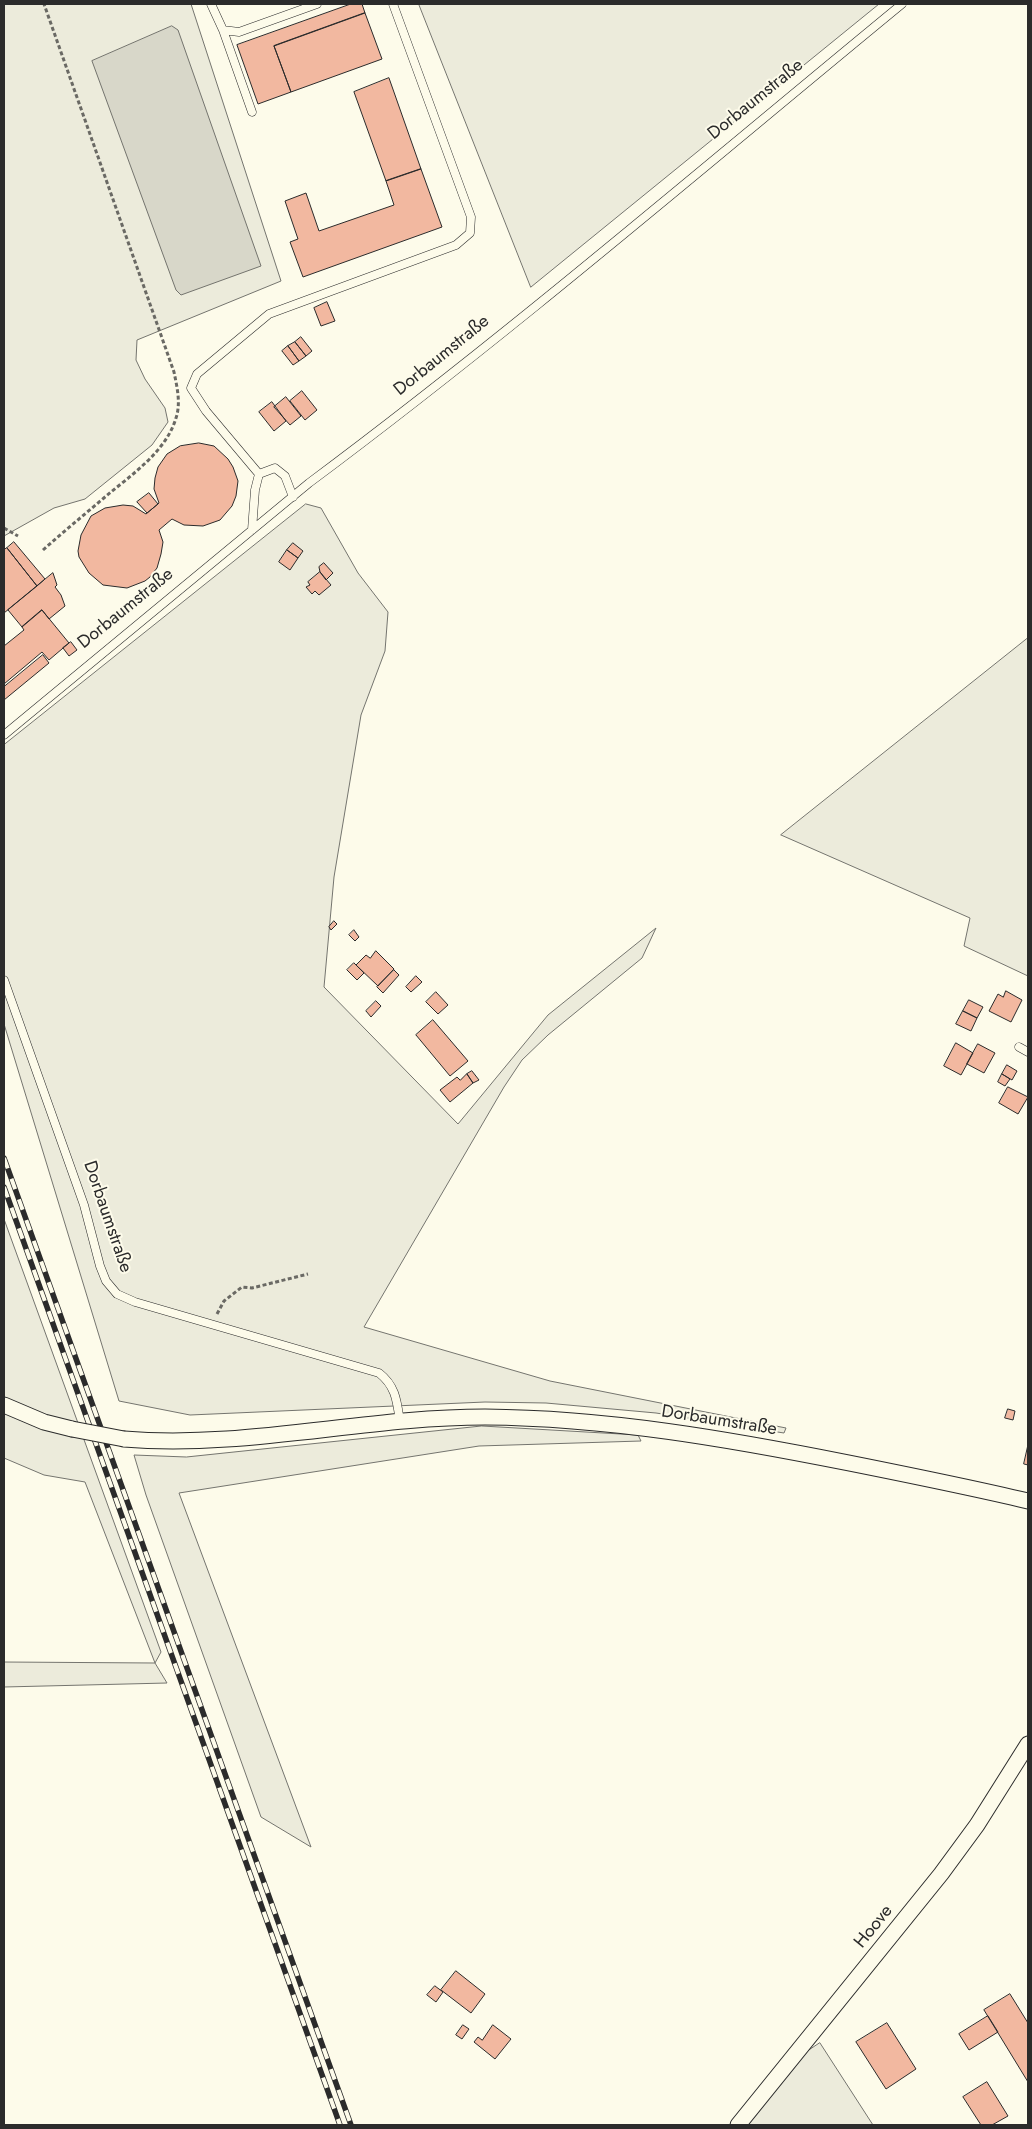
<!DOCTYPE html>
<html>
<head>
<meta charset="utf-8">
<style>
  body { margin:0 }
  #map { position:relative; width:1032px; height:2129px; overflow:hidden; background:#fdfbea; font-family:Jost,sans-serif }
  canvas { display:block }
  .frame { position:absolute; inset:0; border:5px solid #2b2b2b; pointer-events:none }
</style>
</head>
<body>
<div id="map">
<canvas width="1032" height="2129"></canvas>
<div class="frame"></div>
</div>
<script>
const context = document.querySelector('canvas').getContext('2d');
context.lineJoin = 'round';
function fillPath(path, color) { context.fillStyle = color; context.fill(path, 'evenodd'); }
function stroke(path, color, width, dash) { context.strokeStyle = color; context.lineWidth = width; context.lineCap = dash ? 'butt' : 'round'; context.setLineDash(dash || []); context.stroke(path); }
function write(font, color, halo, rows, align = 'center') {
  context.font = font + ' Jost,sans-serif'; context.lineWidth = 4; context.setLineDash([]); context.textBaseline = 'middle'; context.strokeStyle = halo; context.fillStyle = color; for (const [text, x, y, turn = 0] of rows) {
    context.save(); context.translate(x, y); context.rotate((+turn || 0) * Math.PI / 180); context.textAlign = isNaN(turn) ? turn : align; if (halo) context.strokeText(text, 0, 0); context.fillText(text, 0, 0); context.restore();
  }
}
const green = new Path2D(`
  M 4,4 L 191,4 L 281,281 L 137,340 L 136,360 L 145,379 L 165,408 L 168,422 L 152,445 L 85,499 L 54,508 L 4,536 Z
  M 419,4 L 879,4 L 531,287 Z
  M 306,504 L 321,508 L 358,573 L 388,612 L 385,651 L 361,715 L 334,877 L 324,987 L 458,1124 L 548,1015 L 656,928 L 642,958 L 548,1035 L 522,1060 L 504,1087 L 364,1327 L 550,1381 L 786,1428 L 784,1433 L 656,1413 L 546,1403 L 485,1402 L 190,1415 L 119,1401 L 4,1024 L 4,745 Z
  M 1028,638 L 1028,976 L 964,946 L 970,918 L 781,835 Z
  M 4,1219 L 161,1652 L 155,1663 L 167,1683 L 4,1687 L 4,1662 L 155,1663 L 85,1482 L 44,1475 L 4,1458 Z
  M 482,1426 L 638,1435 L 641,1441 L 479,1446 L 179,1493 L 311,1847 L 261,1817 L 146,1495 L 134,1455 L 186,1457 Z
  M 820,2043 L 873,2125 L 747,2125 L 806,2052 Z`);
fillPath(green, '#ecebdb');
stroke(green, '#74746e', 1);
const water = new Path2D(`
  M 172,26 L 178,30 L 261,266 L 181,295 L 176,290 L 92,61 Z`);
fillPath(water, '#d8d7c9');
stroke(water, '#74746e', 1);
const building = new Path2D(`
  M 351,4 L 362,4 L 365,13 L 274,46 L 291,92 L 258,104 L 237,45 Z
  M 365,13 L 382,59 L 291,92 L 274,46 Z
  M 389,78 L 421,169 L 386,181 L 354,92 Z
  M 421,169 L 442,227 L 303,277 L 290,242 L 298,239 L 285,201 L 306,193 L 319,231 L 394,205 L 386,181 Z
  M 327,302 L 335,321 L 321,326 L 314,308 Z
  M 301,337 L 312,351 L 306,356 L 295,342 Z
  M 295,342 L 306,356 L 299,361 L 288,346 Z
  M 288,346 L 299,361 L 293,365 L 282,351 Z
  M 302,391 L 317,410 L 305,420 L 290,401 Z
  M 286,397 L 301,416 L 290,425 L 274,407 Z
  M 272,402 L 286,421 L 274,431 L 259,412 Z
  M 199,443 L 214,446 L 228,459 L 233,467 L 238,481 L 236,496 L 232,506 L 220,520 L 203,526 L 184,525 L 172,519 L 159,530 L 163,542 L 161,554 L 157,568 L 150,577 L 145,581 L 127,588 L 103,585 L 89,573 L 79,557 L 78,551 L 81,535 L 91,516 L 105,508 L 123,505 L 133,506 L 146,514 L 159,503 L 154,489 L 155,478 L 158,467 L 167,454 L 180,446 Z
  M 149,493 L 158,504 L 147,513 L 137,502 Z
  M 14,542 L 45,579 L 37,586 L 7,548 Z
  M 293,543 L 303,551 L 298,558 L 287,550 Z
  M 7,548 L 37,586 L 4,613 L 4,550 Z
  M 287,550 L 298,558 L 290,570 L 279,562 Z
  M 324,563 L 333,573 L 326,580 L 320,572 L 319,567 Z
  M 320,572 L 331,585 L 319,595 L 315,591 L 312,594 L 306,587 L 310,585 L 308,582 Z
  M 53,573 L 57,585 L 55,587 L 61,595 L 65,606 L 49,619 L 42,610 L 22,627 L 8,610 Z
  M 42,610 L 69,643 L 49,660 L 42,652 L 4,684 L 4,646 L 24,630 L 22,627 Z
  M 71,642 L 77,650 L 69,656 L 63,648 Z
  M 43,655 L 49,663 L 4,700 L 4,687 Z
  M 334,921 L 337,924 L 331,930 L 329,927 Z
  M 354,930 L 359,937 L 355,941 L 349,935 Z
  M 376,951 L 394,969 L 378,986 L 356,965 L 366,955 L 370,958 Z
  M 354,963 L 364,973 L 357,980 L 347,970 Z
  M 394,970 L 399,975 L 383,993 L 377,987 Z
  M 416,976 L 422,982 L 411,992 L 406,987 Z
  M 1006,991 L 1022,1000 L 1011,1022 L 989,1011 L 998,994 L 1003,997 Z
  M 436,992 L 448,1005 L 438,1014 L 426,1002 Z
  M 969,1000 L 983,1007 L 977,1018 L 963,1011 Z
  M 376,1001 L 381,1006 L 371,1017 L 366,1011 Z
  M 963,1011 L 977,1018 L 971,1031 L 956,1024 Z
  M 433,1020 L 468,1061 L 450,1076 L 416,1035 Z
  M 956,1043 L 973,1053 L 961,1075 L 944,1066 Z
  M 978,1044 L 995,1053 L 984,1073 L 967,1064 Z
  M 1007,1065 L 1017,1071 L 1012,1080 L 1002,1074 Z
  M 472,1071 L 479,1080 L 473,1083 L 467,1074 Z
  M 467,1074 L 473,1083 L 450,1102 L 440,1090 L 457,1077 L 460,1080 Z
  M 1002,1074 L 1010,1079 L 1005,1086 L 998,1082 Z
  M 1008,1087 L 1028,1097 L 1018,1114 L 999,1103 Z
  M 1008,1409 L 1015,1411 L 1013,1420 L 1005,1418 Z
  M 1028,1445 L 1028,1465 L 1024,1464 Z
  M 456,1971 L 485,1994 L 471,2013 L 441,1990 Z
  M 435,1986 L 443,1992 L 436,2002 L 427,1995 Z
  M 1010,1994 L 1028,2023 L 1028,2082 L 984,2010 Z
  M 988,2016 L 998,2032 L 969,2050 L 959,2034 Z
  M 887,2023 L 916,2069 L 886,2089 L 856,2042 Z
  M 463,2025 L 469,2029 L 462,2039 L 456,2035 Z
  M 493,2025 L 511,2039 L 495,2059 L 474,2042 L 478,2037 L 482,2040 Z
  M 987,2082 L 1008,2116 L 992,2125 L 981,2125 L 963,2097 Z`);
fillPath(building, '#f2b8a0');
stroke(building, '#2b2b2b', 1);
const lane = new Path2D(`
  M 211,4 L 223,30 L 239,32 L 317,4
  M 223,30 L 252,112
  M 259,474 L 206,411 L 191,388 L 197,374 L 269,314 L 456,245 L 470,233 L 471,217 L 393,4
  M 252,530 L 255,490 L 259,474 L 275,468 L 285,476 L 293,497
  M 4,735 L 309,483 C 513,331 706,165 902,4
  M 4,980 L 84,1205 L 100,1266 L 106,1281 L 117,1294 L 135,1302 L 379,1373 C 396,1386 397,1402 400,1422
  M 1019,1047 L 1028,1052`);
const street = new Path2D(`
  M 4,1405 L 44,1422 L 72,1429
  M 124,1439 C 245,1449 364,1417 485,1417 C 608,1418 728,1439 849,1463 C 909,1475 969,1487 1028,1501
  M 738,2125 L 941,1874 L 977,1825 L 1028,1744`);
stroke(lane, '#2b2b2b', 9);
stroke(street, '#2b2b2b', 17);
stroke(new Path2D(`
  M 4,528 L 18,536
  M 43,550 C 63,532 84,515 105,497 C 131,475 166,452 176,418 C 181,403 177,387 174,372 L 44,4
  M 217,1314 L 224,1301 L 242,1287 L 252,1288 L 308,1274`), '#6a6964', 3, [4, 2.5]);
stroke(lane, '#fdfbea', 8);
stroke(street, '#fdfbea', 15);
const rail = new Path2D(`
  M 4,1158 L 351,2125
  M 4,1187 L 340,2125`);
stroke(rail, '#2b2b2b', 5.5);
stroke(rail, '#fdfbea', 4, [11]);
const streetBridge = new Path2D(`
  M 72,1429 L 124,1439`);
stroke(streetBridge, '#2b2b2b', 17, []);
stroke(streetBridge, '#fdfbea', 15);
write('18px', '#2b2b2b', '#fdfbea', [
  ["Dorbaumstraße",756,100,-39],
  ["Dorbaumstraße",442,356,-39],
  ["Dorbaumstraße",126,609,-39],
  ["Dorbaumstraße",107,1217,71],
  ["Dorbaumstraße",719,1421,9],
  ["Hoove",874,1927,-51]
]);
</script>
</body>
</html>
